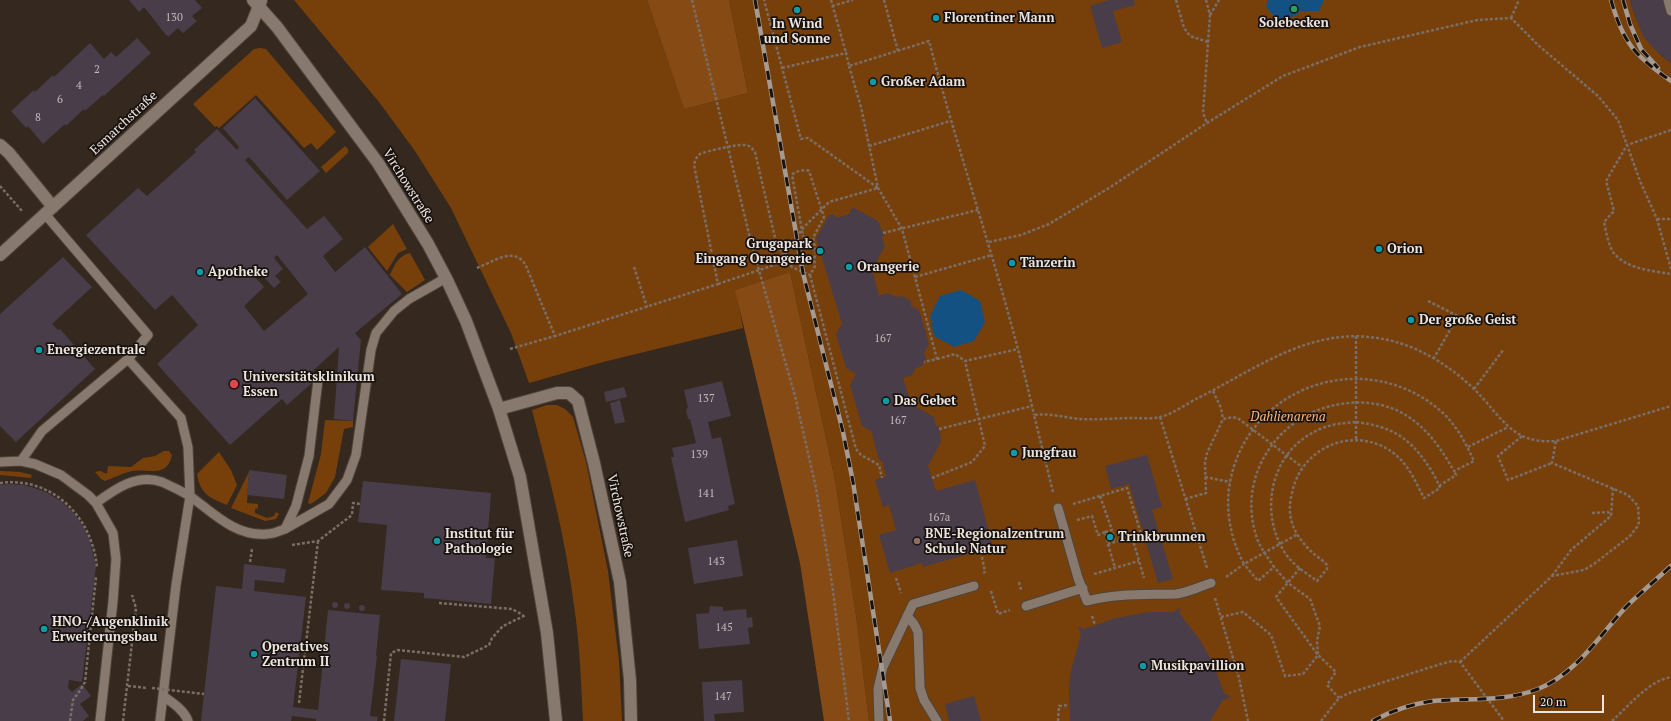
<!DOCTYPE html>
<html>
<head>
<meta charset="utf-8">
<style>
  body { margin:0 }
  #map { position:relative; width:1671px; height:721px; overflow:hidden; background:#35281f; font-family:"PT Serif",serif }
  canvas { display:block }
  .scale { position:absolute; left:1533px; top:695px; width:71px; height:18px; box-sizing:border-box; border:2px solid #ece4de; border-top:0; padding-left:5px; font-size:12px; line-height:14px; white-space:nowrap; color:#ece4de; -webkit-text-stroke:3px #18120e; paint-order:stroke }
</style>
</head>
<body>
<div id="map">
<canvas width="1671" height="721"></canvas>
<div class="scale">20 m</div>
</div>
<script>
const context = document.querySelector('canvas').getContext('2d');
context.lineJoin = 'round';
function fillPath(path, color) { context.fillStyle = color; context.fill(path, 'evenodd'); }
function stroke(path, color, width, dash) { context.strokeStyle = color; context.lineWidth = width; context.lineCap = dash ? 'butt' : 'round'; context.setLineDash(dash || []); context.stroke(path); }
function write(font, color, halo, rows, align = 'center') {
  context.font = font + ' "PT Serif",serif'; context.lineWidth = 3.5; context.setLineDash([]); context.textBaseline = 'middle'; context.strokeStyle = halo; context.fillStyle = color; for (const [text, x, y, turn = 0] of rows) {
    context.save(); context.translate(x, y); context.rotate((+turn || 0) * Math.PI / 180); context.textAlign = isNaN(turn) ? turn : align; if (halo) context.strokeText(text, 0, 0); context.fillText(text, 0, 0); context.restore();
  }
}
fillPath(new Path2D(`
  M 294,0 L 647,0 L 684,109 L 748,93 L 729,0 L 1630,0 C 1638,28 1647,46 1671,63 L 1671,721 L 869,721 L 856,615 L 835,480 L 790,272 L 736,290 L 743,328 L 603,362 L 529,383 L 511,333 L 451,208 L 415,151 L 379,102 Z
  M 260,48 L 266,49 L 336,132 L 317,150 L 311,143 L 304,148 L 256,95 L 219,128 L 217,126 L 215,127 L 193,104 L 254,49 Z
  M 345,146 L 348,149 L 348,153 L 326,173 L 321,167 Z
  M 393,224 L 407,249 L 398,253 L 387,271 L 368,247 Z
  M 410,253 L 425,280 L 407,292 L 390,275 C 394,265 399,255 410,253 Z
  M 547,405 L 557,405 L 565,409 L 573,417 L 586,462 L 608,571 L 619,661 L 622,721 L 583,721 C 581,683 580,644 574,606 C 566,540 549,475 532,410 Z
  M 325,420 L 353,421 L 353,427 L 344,429 L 335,477 L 326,493 L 311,504 L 308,503 L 321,454 Z
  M 164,451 L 169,451 L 172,455 C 167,479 147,468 132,471 C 123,473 113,478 105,481 L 101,479 L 95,472 L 100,471 L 107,474 L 108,466 L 131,467 L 143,458 L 155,456 Z
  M 219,452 L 231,470 L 237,485 L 227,505 C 210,498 200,494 197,474 Z
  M 0,471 L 20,472 L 32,475 L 31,478 L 0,475 Z
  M 249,472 L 247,503 L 258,504 L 258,508 L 255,509 L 255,513 L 267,518 L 274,516 L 276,512 L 279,514 L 276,519 L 265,521 L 231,508 Z`), '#77400a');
fillPath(new Path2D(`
  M 647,0 L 729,0 L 748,93 L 684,109 Z
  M 790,272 L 835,480 L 856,615 L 869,721 L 824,721 L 800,563 L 735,290 Z`), '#864b15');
fillPath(new Path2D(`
  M 1268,0 L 1324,0 L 1319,11 L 1301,11 L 1295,16 L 1277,20 L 1266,7 Z
  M 961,290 L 980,301 L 985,322 L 974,341 L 954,347 L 934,336 L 930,316 L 940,296 Z`), '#145183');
fillPath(new Path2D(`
  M 129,0 L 195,0 L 202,8 L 192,16 L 197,21 L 183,33 L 178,28 L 169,36 L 166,35 L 144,7 L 139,12 Z
  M 1109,0 L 1134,0 L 1135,5 L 1113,11 L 1122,42 L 1102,48 L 1090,6 Z
  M 1630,0 L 1671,0 L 1671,63 L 1656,51 L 1643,36 L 1635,16 Z
  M 137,38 L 151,53 L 104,96 L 103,95 L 85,111 L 84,109 L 66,126 L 65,124 L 43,144 L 28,126 L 26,128 L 11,111 L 34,90 L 35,92 L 53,75 L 54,77 L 90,43 L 104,59 L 111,52 L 116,57 Z
  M 255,98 L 320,171 L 287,200 L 249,157 L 245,160 L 307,229 L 324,216 L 343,239 L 323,256 L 335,272 L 365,247 L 402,294 L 355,333 L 361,340 L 353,421 L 334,419 L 339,347 L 306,377 L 312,383 L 287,405 L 282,399 L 230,445 L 157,364 L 198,325 L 172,295 L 155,310 L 86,235 L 138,188 L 147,196 L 196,152 L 194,150 L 217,129 L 237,150 L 239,147 L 223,128 ZM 277,255 L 308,294 L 264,331 L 244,306 L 264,287 L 254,276 L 259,272 L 274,288 L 281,282 L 275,276 L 283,269 L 274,258 Z
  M 854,208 L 878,221 L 884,235 L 882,238 L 885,246 L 872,270 L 879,296 L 888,293 L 896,297 L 902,296 L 910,300 L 911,306 L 919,310 L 929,344 L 924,353 L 926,358 L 922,366 L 916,368 L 912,375 L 903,378 L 911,404 L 934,417 L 936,426 L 939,427 L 941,442 L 928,466 L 936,491 L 975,480 L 992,543 L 977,548 L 978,551 L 923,567 L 922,563 L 890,573 L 879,535 L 896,530 L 889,505 L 883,507 L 875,480 L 886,476 L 882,461 L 879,460 L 872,434 L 873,432 L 862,426 L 850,385 L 856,374 L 846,368 L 836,334 L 842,324 L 816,238 L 829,215 L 833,214 L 838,218 L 840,217 L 849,214 L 851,209 Z
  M 63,257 L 92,287 L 52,324 L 58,330 L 60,329 L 95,369 L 16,442 L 0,426 L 0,314 Z
  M 722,381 L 731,416 L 708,422 L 712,439 L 721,437 L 735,504 L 728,506 L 729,510 L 685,522 L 671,457 L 674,457 L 672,448 L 696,443 L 690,419 L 688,419 L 686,409 L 688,408 L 684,390 Z
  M 624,387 L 627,397 L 606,402 L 604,392 Z
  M 620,400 L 625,422 L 615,424 L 610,403 Z
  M 1147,455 L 1162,507 L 1152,510 L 1173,579 L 1158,583 L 1129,484 L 1111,489 L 1105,466 Z
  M 249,470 L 287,475 L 284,499 L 247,495 Z
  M 363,481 L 491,493 L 486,558 L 495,558 L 491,604 L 424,598 L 424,593 L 381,590 L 387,525 L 358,522 Z
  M 8,484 L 25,485 L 46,492 L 61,501 L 72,511 L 81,523 L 89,537 L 96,566 L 82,682 L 69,680 L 68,688 L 72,692 L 82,684 L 91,696 L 80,704 L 89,716 L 83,721 L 0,721 L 0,485 Z
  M 737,540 L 743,576 L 694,584 L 688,548 Z
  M 244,564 L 286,569 L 284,583 L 255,580 L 254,591 L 306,597 L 293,707 L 318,710 L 328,610 L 380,615 L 376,656 L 377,656 L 370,716 L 378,717 L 377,721 L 316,721 L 316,719 L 292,716 L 291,721 L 201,721 L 216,586 L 242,589 Z
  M332 605a3 3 0 1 1 6 0a3 3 0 1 1-6 0Z
  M344 606a3 3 0 1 1 6 0a3 3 0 1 1-6 0Z
  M359 608a3 3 0 1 1 6 0a3 3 0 1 1-6 0Z
  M 710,606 L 723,607 L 723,611 L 746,609 L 747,618 L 752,617 L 753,627 L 748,628 L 750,644 L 699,649 L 696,614 L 709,613 Z
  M 1180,607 L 1180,614 L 1200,640 L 1212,661 L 1224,693 L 1231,697 L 1223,700 L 1210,721 L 1070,721 L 1069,689 L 1071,670 L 1081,635 L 1078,627 L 1085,629 L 1116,618 L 1149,612 L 1174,612 Z
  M 401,659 L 451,664 L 445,721 L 394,721 Z
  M 742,680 L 744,712 L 714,714 L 715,721 L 704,721 L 702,682 Z
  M 974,696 L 981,721 L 949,721 L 945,704 Z`), '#483d49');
const service = new Path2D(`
  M 1668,0 L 1671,11
  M 45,214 L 148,335 L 128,359
  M 21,461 L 42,431 L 128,359 L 181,418 L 188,447 L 190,496 C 181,491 171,486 162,482 C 137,473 115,489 96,503
  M 0,462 L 21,461 L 35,464 L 61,475 L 88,495 L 96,503 L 113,533 L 116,559 L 113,601 L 100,721
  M 190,496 C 213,513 236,537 267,534 C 273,534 280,531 285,529 L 296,506 L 309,456 L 318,380
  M 1058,508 L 1078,578 L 1087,601 C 1117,593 1145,595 1176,594 C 1187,593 1201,586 1211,583
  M 285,529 L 329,504 L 347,480 L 356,455 L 371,350 L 376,333 L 394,311 L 409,299 L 446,278
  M 1026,606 L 1083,588
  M 907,616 L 914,624 L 918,632 L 920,688 L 924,700 L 937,721
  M 163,696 C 173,703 184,710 188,721
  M 160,721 L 176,585 L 190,496
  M 879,721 L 878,689 L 883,667 L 913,604 L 974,586`);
const minor = new Path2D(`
  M 253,0 L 277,27 L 378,163 L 428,244 L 447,280 L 466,321 L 499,409 L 520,477 L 547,633 L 556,721
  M 0,145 L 9,153 L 53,207
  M 0,255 L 251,26 L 261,1
  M 499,409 L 557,393 L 569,393 L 578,401 L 594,463 L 620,582 L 630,680 L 631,721`);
stroke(service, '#4e443b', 11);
stroke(minor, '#4e443b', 14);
stroke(new Path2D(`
  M 692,0 L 752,246 L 795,396 L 816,488 L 832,583 L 849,721
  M 831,0 L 846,53
  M 884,0 L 898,51
  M 1176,0 L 1184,28 L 1190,36 L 1208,42
  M 1206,0 L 1210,15 L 1203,113 L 1207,123
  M 832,6 L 853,0
  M 1210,15 L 1219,0
  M 1511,18 L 1519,0
  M 849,66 L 861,107 L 878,188 L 902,229 L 937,359 L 924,362
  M 782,68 L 846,53 L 849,66 L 929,41 C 962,167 1006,289 1034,415
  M 1671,130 L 1627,145 L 1606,181 L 1614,211 L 1604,222 C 1606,231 1608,244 1613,252 C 1625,269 1653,271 1671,274
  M 869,146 L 950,121
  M 0,186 L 22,211
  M 1657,219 L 1671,219
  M 883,233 L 978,210
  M 989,242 L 1021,235 L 1049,224 L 1109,188 L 1207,123 L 1283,76 L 1360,47 L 1477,20 L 1511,18 L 1538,45 L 1598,96 L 1618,120 L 1640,181 L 1657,219 L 1671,269
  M 634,267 L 647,307
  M 477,268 C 493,262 515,245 526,266 L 555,336 L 718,284 L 694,165 C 695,161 696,157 700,154 C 706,151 738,144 745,145 C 749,145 752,148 755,152 L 776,242 L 784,256 L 792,267 L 810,275 L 815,266 L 814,259 L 816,252 C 809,248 810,240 803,236 L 792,175 C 795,171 804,169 809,171 L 824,217 L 813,238 L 816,252 L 820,251
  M 810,275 L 856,449 L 861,455 L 879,465 L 882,478
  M 915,277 L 992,255
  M 718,284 L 777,264 L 784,256 L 802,229 L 829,202 L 878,188 L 808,138 L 801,139 L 764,0
  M 1428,301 L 1458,316 L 1434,358
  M 1356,336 L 1356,440
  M 510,349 L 555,336
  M 937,359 L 955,354 L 965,361 L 1018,349
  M 1474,389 L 1504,349
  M 1213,391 L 1221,408 L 1223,419
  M 1160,417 L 1207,568
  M 1356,422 C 1389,426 1408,436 1427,464 C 1432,471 1437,480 1440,488 L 1424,498 C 1416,483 1409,466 1396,455 C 1357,423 1301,446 1292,493 C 1289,504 1289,515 1293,526 C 1297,536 1305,546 1313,553 C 1317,557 1323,560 1327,565 L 1327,569 L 1317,581 C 1306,573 1293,565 1285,553 C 1258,511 1271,451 1318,430 C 1330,424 1343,423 1356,422 Z
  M 939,429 L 1032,406
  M 1522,436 L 1498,456 L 1508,480 L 1552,463
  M 1468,447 L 1508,427
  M 1205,477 L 1230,482
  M 932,478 L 972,462 L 985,446 L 965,361
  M 0,483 C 53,476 93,518 97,568
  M 1439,486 L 1456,475 L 1454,471
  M 1053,492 L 1034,415 C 1049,413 1063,417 1079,419 C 1097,420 1117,418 1136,418 C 1143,418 1153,419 1160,417 C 1171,415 1188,403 1198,398 C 1258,368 1312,325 1383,339 C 1417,345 1449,365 1474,389 C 1501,415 1511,445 1556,441 L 1671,406
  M 1100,496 L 1112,530
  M 1185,499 L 1206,493 L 1205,462 L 1207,453 L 1223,419 L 1233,417 L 1239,419 L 1302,467
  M 1073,504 L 1127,488 L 1141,534 L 1132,537 L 1144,578
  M 1592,513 L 1608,512 L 1611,516
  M 1077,520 L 1092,516 L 1098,535 L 1105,532 L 1108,544 L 1132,537
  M 1105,532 L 1112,530 L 1115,542
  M 1108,544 L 1115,568
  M 292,545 L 318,541 L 352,515 L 353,503 L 360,504
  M 980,547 L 985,572 L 983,573
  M 250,562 L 252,549
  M 1300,568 L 1276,597 L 1318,655 L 1336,672 L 1327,685 L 1339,698
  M 1094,574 L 1139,561
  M 1552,576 L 1571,550 L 1611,516 L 1613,488
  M 1226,577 L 1244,564 L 1258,581 L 1274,567 C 1268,558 1262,550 1258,541 C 1233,475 1282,408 1349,403 C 1368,401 1391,405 1407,416 C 1428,429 1442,450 1454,471 L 1474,461 C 1466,444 1457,426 1443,413 C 1367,344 1244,385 1229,488 C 1226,514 1231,540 1244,564 L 1298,534
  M 896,578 L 901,593
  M 1019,582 L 1021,590
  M 991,591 L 998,614 L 1010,610
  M 1215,598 L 1239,678 L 1248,721
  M 439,603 L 512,609 L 523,615
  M 1092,616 L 1095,625
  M 1221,617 L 1243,612 L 1271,635 L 1285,676 L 1303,674 L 1318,655 L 1317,641 L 1320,626 L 1310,599 L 1288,583 L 1274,567
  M 1460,662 L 1552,576 L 1584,570 L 1594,564 L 1630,536 L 1637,527 L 1639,522 L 1638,506 L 1628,495 L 1552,463 L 1556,441
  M 128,686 L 147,688
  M 299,703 L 318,541
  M 70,721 L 73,700 L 81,689 L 85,682 L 96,577
  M 123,721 L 136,608 L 132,595
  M 384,721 L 391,653 L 398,650 L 464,657 L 489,645 L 492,638 L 503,626 L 526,615
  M 1058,721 L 1059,706 L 1069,705
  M 1321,721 L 1339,698 L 1349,693 L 1441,664 L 1452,661 L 1460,662 L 1504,721
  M 1612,721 C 1630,705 1647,682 1671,677`), '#7a6e67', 2.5, [3, 2]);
stroke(service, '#88796e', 9);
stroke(minor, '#88796e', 12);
const rail = new Path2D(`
  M 755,0 L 803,273 L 843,432 L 853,482 L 890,721
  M 1611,0 C 1623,43 1635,56 1671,81
  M 1623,0 L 1630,24 L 1641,49 L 1658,68
  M 1373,721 C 1391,711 1412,704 1433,701 C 1468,698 1505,702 1538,689 C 1576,674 1599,636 1626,607 C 1640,593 1656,580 1671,566`);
stroke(rail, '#a59b93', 4.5);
stroke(rail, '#18120e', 3, [9]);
stroke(new Path2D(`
  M 152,688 L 204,694`), '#7a6e67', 2.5, [3, 2]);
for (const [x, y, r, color] of [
  [1294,9,4,"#2e9e5b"],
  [797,10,4,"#0f9aa8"],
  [936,18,4,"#0f9aa8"],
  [873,82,4,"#0f9aa8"],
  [1379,249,4,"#0f9aa8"],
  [820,251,4,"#0f9aa8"],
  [1012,263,4,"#0f9aa8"],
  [849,267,4,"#0f9aa8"],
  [200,272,4,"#0f9aa8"],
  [1411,320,4,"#0f9aa8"],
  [39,350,4,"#0f9aa8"],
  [234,384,5,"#e0444e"],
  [886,401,4,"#0f9aa8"],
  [1014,453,4,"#0f9aa8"],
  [1110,537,4,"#0f9aa8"],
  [437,541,4,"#0f9aa8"],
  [917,541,4,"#8d6e63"],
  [44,629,4,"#0f9aa8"],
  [254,654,4,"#0f9aa8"],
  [1143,666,4,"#0f9aa8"]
]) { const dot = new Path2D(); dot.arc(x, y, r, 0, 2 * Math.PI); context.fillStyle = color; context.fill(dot); stroke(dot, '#18120e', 1.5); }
write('11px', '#c3bab9', null, [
  ["130",174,18],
  ["2",97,70],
  ["4",79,86],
  ["6",60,100],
  ["8",38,118],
  ["167",883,339],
  ["137",706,399],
  ["167",898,421],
  ["139",699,455],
  ["141",706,494],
  ["167a",939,518],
  ["143",716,562],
  ["145",724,628],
  ["147",723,697]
]);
write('bold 13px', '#ece4de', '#18120e', [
  ["Florentiner Mann",944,18],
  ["Solebecken",1294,23,"center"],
  ["In Wind",797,24,"center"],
  ["und Sonne",797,39,"center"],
  ["Großer Adam",881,82],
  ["Grugapark",812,244,"right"],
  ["Eingang Orangerie",812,259,"right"],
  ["Orion",1387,249],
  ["Tänzerin",1020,263],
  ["Orangerie",857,267],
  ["Apotheke",208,272],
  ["Der große Geist",1419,320],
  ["Energiezentrale",47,350],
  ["Universitätsklinikum",243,377],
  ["Essen",243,392],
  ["Das Gebet",894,401],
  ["Jungfrau",1022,453],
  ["Institut für",445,534],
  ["Pathologie",445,549],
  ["BNE-Regionalzentrum",925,534],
  ["Schule Natur",925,549],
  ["Trinkbrunnen",1118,537],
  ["HNO-/Augenklinik",52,622],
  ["Erweiterungsbau",52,637],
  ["Operatives",262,647],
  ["Zentrum II",262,662],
  ["Musikpavillion",1151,666]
], 'left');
write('13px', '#ece4de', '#18120e', [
  ["Esmarchstraße",124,123,-43],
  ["Virchowstraße",408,186,58],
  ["Virchowstraße",620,516,78]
]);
write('italic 13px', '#fbb580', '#18120e', [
  ["Dahlienarena",1288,417]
]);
</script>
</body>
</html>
